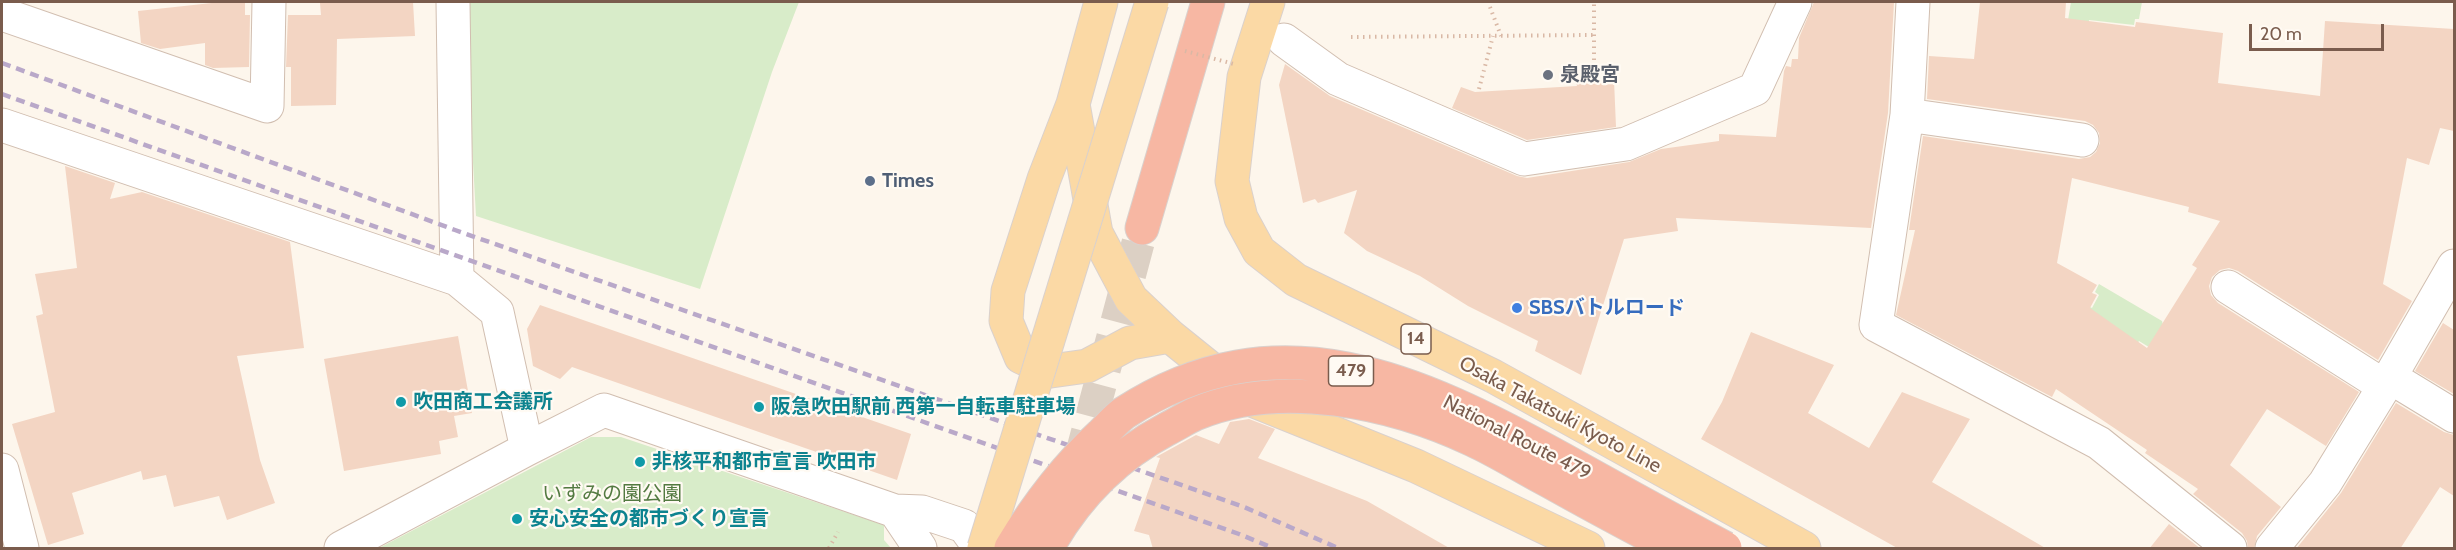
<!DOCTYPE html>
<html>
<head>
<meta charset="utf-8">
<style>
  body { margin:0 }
  #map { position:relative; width:2456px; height:550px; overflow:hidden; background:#fdf6ec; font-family:Cabin,sans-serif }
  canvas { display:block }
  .frame { position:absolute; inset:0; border:3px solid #7a5c4d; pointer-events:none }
  .scale { position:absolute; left:2249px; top:24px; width:135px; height:27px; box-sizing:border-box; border:3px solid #7a5c4d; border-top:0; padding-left:8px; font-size:18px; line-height:21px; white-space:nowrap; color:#7a5c4d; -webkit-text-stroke:4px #fffaf3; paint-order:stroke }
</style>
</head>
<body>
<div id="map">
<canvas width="2456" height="550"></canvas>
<div class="frame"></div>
<div class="scale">20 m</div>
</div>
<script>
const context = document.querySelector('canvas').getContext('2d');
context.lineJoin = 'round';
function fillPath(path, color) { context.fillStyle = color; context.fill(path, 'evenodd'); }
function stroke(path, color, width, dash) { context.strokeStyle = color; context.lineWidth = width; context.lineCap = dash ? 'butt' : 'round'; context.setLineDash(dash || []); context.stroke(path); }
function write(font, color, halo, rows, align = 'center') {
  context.font = font + ' Cabin,"Noto Sans JP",sans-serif'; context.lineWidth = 4.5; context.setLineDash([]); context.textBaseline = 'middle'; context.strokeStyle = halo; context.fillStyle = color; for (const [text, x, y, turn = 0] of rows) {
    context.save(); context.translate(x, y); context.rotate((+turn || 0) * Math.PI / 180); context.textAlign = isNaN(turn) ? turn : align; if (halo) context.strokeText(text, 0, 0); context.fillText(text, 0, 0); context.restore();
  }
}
fillPath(new Path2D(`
  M 464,2 L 799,2 L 772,72 L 700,289 L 476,216 Z
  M 2071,2 L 2142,2 L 2139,19 L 2135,19 L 2134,25 L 2089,20 L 2085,50 L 2060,69 Z
  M 2099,284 L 2162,321 L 2163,325 L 2152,349 L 2139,341 L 2097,405 L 2088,306 L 2092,308 L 2099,295 L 2095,292 Z
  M 591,437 L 621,437 L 884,525 L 884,540 L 891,548 L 379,548 Z`), '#d8ecc9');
fillPath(new Path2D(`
  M 221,2 L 245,2 L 245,15 L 250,15 L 249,67 L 213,68 L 205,65 L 205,43 L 160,49 L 141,43 L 138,11 Z
  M 357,2 L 413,2 L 415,36 L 337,39 L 336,105 L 291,106 L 291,67 L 286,67 L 288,15 L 321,15 L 320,3 Z
  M 1814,2 L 1894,2 L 1888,113 L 1871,228 L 1676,218 L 1678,231 L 1624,239 L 1581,375 L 1535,351 L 1538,341 L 1468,306 L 1420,276 L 1367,251 L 1344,233 L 1357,190 L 1318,203 L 1315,199 L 1303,203 L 1279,85 L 1285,64 L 1330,96 L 1517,176 L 1527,178 L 1629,162 L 1661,149 L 1719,141 L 1719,134 L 1776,137 L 1784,71 L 1786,66 L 1791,67 L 1792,59 L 1798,59 L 1799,38 Z
  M 1980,2 L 2066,2 L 2065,18 L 2135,27 L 2136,22 L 2223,33 L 2218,83 L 2320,96 L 2325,21 L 2454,29 L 2454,131 L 2440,128 L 2429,165 L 2407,158 L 2383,284 L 2412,301 L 2378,360 L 2238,271 L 2229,268 L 2220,270 L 2212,277 L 2209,286 L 2211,295 L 2218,303 L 2359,392 L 2326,446 L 2267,409 L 2230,465 L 2281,507 L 2257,536 L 2254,549 L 2248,549 L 2247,541 L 2242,533 L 2193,494 L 2198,489 L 2145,453 L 2147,450 L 2056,389 L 2052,397 L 1896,315 L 1915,230 L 1909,230 L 1923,136 L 2079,159 L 2090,157 L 2096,152 L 2100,143 L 2099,133 L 2093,125 L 2085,121 L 1927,99 L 1929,56 L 1974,59 ZM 2072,178 L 2189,207 L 2188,212 L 2220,221 L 2192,265 L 2197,268 L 2147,348 L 2090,308 L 2097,295 L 2092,293 L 2097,285 L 2057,263 Z
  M 1614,80 L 1616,127 L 1527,140 L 1452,108 L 1461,87 L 1475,92 L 1577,86 L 1576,82 Z
  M 65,166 L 115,183 L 110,199 L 142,192 L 290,242 L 304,348 L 237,356 L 260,460 L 275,503 L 227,520 L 219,496 L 174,507 L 166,475 L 143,480 L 141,471 L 72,493 L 84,534 L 48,545 L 12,424 L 55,412 L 36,316 L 43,314 L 35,274 L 77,268 Z
  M 540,305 L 911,434 L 897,480 L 572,367 L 560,379 L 533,366 L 527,329 Z
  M 2443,323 L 2454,330 L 2454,394 L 2415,371 Z
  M 1751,332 L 1834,365 L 1808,413 L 1869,448 L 1902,392 L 1970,419 L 1932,482 L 2047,549 L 1899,549 L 1701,439 L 1722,402 Z
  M 458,336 L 472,413 L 454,416 L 458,437 L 439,441 L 441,454 L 344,471 L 324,359 Z
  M 2396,403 L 2444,432 L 2454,435 L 2454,496 L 2440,487 L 2400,549 L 2296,549 L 2341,493 Z
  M 1249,419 L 1275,429 L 1258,458 L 1367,501 L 1451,549 L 1153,549 L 1149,535 L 1134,531 L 1160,458 L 1156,457 L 1196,435 L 1219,444 L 1230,422 Z
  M 2169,524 L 2201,549 L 2149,549 Z`), '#f3d5c3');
stroke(new Path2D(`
  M 1079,464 L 1142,228`), '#dcd0c4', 33, [33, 16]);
const minor = new Path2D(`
  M 453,2 L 457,279 L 497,312 L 527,449
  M 1913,2 L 1907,115 L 1876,325 L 2099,443 L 2230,548
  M 2,14 L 267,106 L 269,2
  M 1284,40 L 1338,79 L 1524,159 L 1626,144 L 1755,89 L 1795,2
  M 1907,115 L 2082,140
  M 2,125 L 457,279
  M 2228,287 L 2384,386
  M 2390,377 L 2454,416
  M 2,470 L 22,548
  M 895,511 L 920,548
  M 341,548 L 527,449 L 604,410 L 895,511 L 922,512 L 964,526 L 980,548
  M 2272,548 L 2325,483 L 2390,377 L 2454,266`);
const major = new Path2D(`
  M 1101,2 L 1073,104 L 1096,233 L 1131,299 L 1170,336 L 1247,398 L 1416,466 L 1588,548
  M 1268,2 L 1244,77 L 1232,181 L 1241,218 L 1259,251 L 1296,280 L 1493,376 L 1804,548
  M 1073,104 L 1044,179 L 1008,291 L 1006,321 L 1021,357 L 1051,371 L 1087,366 L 1130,343 L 1170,336`);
const highway = new Path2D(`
  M 1142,228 L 1208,2`);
stroke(minor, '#d1beb0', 35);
stroke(major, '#dad1cd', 35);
stroke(highway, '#dad1cd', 35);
stroke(new Path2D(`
  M 1490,7 L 1501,36
  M 1351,37 L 1594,35
  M 1594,78 L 1594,2
  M 1479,89 L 1493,36
  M 829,548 L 838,532`), '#d9b8a5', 4, [1.5, 4.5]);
stroke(minor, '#fff', 33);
stroke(major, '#fbd9a5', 33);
stroke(highway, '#f7b7a3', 33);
stroke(new Path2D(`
  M 2,63 L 455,230 L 1244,507 L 1338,548
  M 2,94 L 1239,534 L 1273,548`), '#b9a8c9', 4.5, [9, 6]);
const majorBridge = new Path2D(`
  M 984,548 L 1152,2`);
const highwayBridge = new Path2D(`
  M 1011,548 C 1036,507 1065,468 1101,435 C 1108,428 1116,419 1124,413 C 1278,313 1418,380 1562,459 C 1616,489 1670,519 1725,548
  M 1047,548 C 1076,496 1114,457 1167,429 C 1177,424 1186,418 1195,414 C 1281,378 1392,402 1473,440 C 1499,452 1524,468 1549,481 C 1590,504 1631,526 1673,548`);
stroke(majorBridge, '#dad1cd', 35, []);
stroke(highwayBridge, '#dad1cd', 35, []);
stroke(new Path2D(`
  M 1185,51 L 1234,64`), '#d9b8a5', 4, [1.5, 4.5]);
stroke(majorBridge, '#fbd9a5', 33);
stroke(highwayBridge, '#f7b7a3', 33);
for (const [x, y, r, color] of [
  [1548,75,6,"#6b7280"],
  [870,181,6,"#5c6f8a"],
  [1517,308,6,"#3f7fe0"],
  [401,402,6,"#0f9aa8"],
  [759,407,6,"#0f9aa8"],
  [640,462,6,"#0f9aa8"],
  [517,519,6,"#0f9aa8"]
]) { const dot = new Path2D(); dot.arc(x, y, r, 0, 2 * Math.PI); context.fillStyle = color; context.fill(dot); stroke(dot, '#fffaf3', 2); }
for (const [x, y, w] of [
  [1416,339,30],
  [1351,371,45]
]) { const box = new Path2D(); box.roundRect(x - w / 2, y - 15, w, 30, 4.5); context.fillStyle = '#fffaf3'; context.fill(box); stroke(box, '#7a5c4d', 1.5); }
write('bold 18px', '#7a5c4d', null, [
  ["14",1416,339],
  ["479",1351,371]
]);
write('bold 20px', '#5b616d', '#fffaf3', [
  ["泉殿宮",1560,75]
], 'left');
write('bold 20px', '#4e5e75', '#fffaf3', [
  ["Times",882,181]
], 'left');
write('bold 20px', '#366cbe', '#fffaf3', [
  ["SBSバトルロード",1529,308]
], 'left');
write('bold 20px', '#0d838f', '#fffaf3', [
  ["吹田商工会議所",413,402],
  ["阪急吹田駅前 西第一自転車駐車場",771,407],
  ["非核平和都市宣言 吹田市",652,462],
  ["安心安全の都市づくり宣言",529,519]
], 'left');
write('20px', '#7a5c4d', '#fffaf3', [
  ["Osaka Takatsuki Kyoto Line",1560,415,28],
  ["National Route 479",1517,438,27]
]);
write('20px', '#537a41', '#fffaf3', [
  ["いずみの園公園",612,494]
]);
</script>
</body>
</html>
